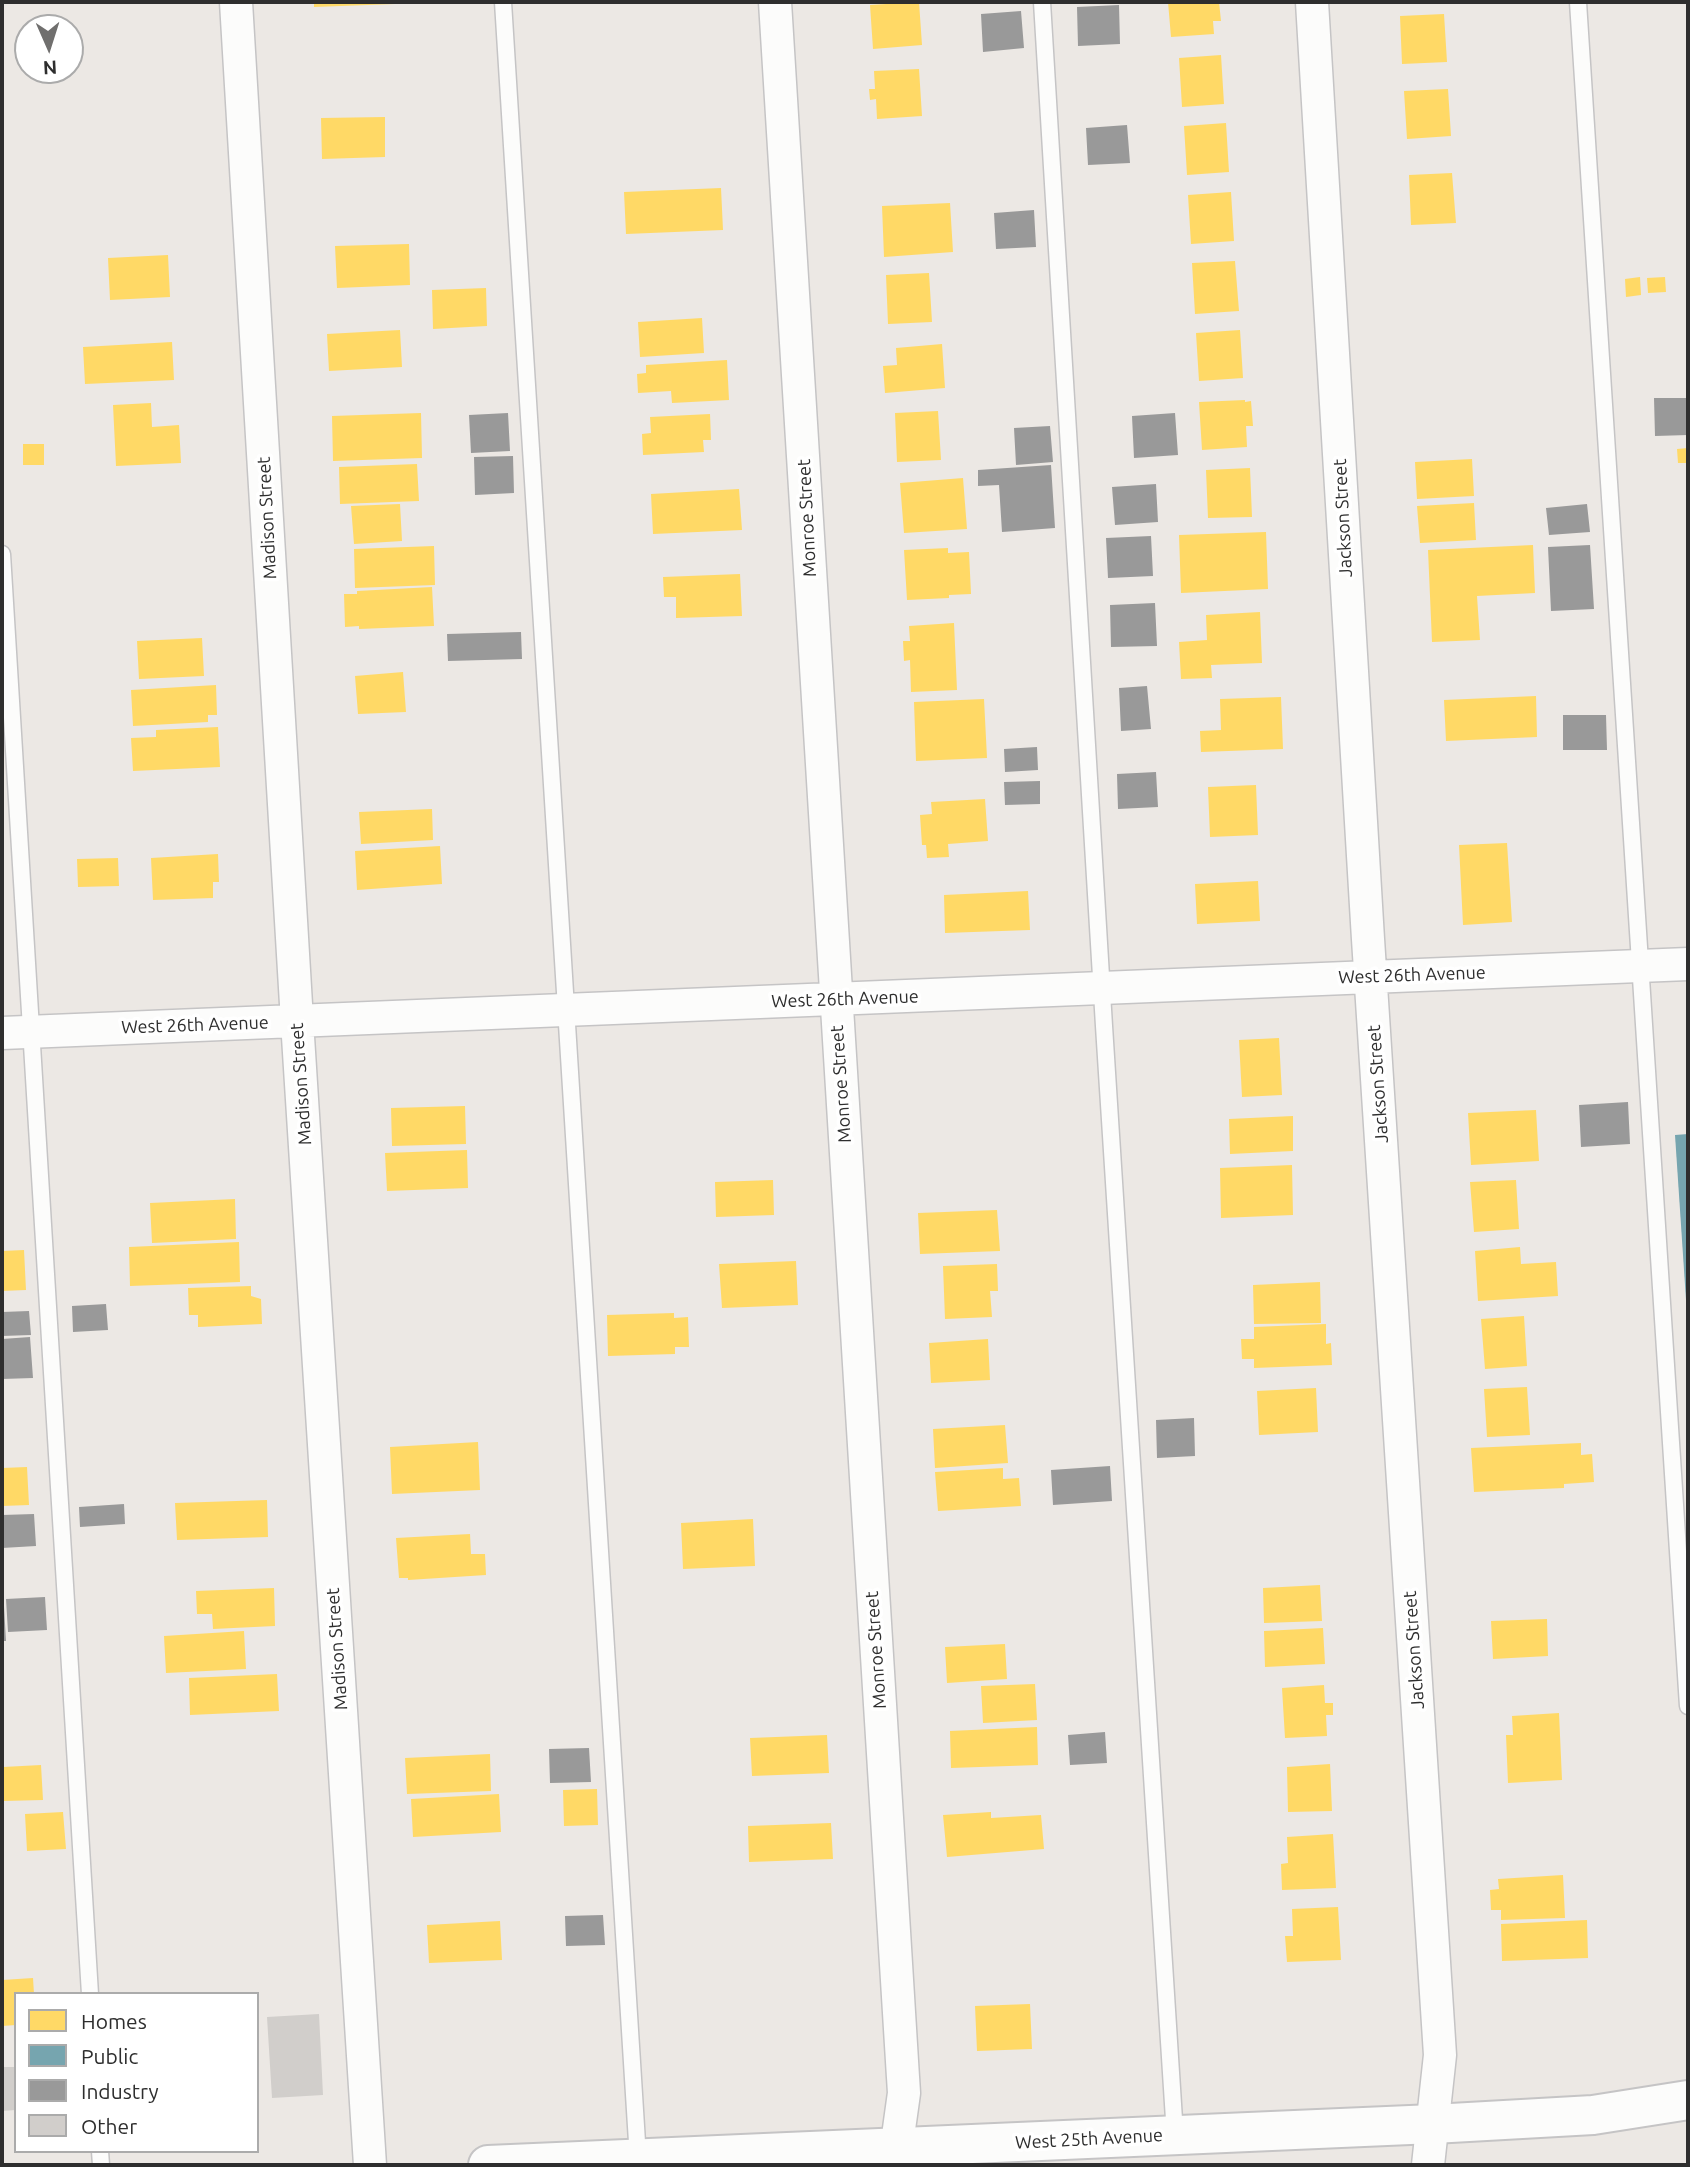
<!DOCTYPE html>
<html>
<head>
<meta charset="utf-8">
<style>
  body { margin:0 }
  #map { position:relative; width:1690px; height:2167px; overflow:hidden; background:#ece8e4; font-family:Ubuntu,sans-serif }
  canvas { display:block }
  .frame { position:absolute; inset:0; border:4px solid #2e2e2e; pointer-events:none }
  .legend { position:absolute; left:14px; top:1992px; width:245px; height:161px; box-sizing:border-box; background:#fff; border:2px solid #ababab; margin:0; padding:9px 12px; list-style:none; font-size:21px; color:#2e2e2e }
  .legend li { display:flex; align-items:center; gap:14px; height:35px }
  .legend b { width:35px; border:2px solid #ababab }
  .north { position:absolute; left:14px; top:14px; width:70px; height:70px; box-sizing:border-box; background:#fff; border:2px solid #ababab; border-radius:50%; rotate:177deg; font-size:19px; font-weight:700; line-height:28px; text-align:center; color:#2e2e2e }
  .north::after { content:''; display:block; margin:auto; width:24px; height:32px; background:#706f6e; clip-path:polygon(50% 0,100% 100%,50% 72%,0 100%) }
</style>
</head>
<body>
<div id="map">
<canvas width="1690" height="2167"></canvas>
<div class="frame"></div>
<ul class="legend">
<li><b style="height:19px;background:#ffd966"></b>Homes</li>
<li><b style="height:19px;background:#76a5af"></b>Public</li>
<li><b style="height:19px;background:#999"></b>Industry</li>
<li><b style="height:19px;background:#d1cecb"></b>Other</li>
</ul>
<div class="north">N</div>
</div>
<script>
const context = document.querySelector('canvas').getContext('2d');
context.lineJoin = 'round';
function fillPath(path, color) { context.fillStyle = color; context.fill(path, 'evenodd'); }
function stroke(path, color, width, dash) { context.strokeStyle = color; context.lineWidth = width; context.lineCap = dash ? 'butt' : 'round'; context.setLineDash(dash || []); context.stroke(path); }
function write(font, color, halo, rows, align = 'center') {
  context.font = font + ' Ubuntu,sans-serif'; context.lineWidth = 7; context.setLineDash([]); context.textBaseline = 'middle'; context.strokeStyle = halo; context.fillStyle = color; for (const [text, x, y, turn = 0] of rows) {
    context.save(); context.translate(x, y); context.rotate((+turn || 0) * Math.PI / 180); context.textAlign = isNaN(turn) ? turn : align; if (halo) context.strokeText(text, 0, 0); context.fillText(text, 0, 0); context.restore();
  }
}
fillPath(new Path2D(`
  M 314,2 L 395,2 L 395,4 L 314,7 Z
  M 919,2 L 922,45 L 873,49 L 870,5 Z
  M 1168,2 L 1219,2 L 1221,21 L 1213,21 L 1214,34 L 1171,37 Z
  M 1444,14 L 1447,62 L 1402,64 L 1400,16 Z
  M 1221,55 L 1224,104 L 1182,107 L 1179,58 Z
  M 919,69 L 922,116 L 877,119 L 876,99 L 870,100 L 869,89 L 875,89 L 874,71 Z
  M 1448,89 L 1451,136 L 1407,139 L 1404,91 Z
  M 385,117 L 385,157 L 322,159 L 321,118 Z
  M 1226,123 L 1229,172 L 1187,175 L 1184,126 Z
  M 1452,173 L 1456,223 L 1411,225 L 1409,175 Z
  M 721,188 L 723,230 L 626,234 L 624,192 Z
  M 1231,192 L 1234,241 L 1191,244 L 1188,195 Z
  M 950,203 L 953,252 L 884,257 L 882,206 Z
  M 409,244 L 410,285 L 337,288 L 335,246 Z
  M 168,255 L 170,297 L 110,300 L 108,258 Z
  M 1235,261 L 1239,311 L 1195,314 L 1192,263 Z
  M 929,273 L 932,322 L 888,324 L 886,275 Z
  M 1640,277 L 1641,295 L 1626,297 L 1625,279 Z
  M 1665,277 L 1666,292 L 1648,293 L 1647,278 Z
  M 486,288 L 487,326 L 433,329 L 432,290 Z
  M 702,318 L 704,353 L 640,357 L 638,322 Z
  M 400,330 L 402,367 L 329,371 L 327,334 Z
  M 1240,330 L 1243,378 L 1199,381 L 1196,333 Z
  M 172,342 L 174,380 L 85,384 L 83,347 Z
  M 942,344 L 945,388 L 885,393 L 883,366 L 897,365 L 896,348 Z
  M 727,360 L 729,400 L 672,403 L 671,391 L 638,393 L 637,374 L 646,373 L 646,365 Z
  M 1245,400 L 1245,402 L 1251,401 L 1253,426 L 1246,426 L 1247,447 L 1202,450 L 1199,402 Z
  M 151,403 L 152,427 L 179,425 L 181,463 L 116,466 L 113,405 Z
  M 938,411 L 941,460 L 897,462 L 895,413 Z
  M 421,413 L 422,458 L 333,461 L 332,416 Z
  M 710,414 L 711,440 L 703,440 L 704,452 L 643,455 L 642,434 L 651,433 L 650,417 Z
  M 23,444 L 44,444 L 44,465 L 23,465 Z
  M 1688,448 L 1688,463 L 1678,463 L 1677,449 Z
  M 1472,459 L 1474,496 L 1417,499 L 1415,462 Z
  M 417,464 L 419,501 L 340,504 L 339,467 Z
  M 1250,468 L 1252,517 L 1208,518 L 1206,470 Z
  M 963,478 L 967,529 L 904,533 L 900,483 Z
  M 739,489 L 742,530 L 653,534 L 651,494 Z
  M 1474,503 L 1476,540 L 1420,543 L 1417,506 Z
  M 400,504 L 402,541 L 354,544 L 351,506 Z
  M 1266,532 L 1268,589 L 1181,593 L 1179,535 Z
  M 1533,545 L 1535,593 L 1477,596 L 1480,640 L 1432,642 L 1428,550 Z
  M 434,546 L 435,585 L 355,588 L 354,549 Z
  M 948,548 L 948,553 L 969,552 L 971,594 L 949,595 L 949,598 L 907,600 L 904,550 Z
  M 740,574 L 742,616 L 676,618 L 676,597 L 664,597 L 663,577 Z
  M 432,587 L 434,626 L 359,629 L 359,626 L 345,627 L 344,594 L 357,594 L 357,591 Z
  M 1260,612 L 1262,663 L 1211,665 L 1212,678 L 1181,679 L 1179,642 L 1207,640 L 1206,615 Z
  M 954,623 L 957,690 L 911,692 L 910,660 L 904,661 L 903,641 L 910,641 L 909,626 Z
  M 202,638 L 204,676 L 139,679 L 137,641 Z
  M 403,672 L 406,712 L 358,714 L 355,676 Z
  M 216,685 L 217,715 L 208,715 L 208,722 L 133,726 L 131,690 Z
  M 1536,696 L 1537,737 L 1446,741 L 1444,700 Z
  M 1281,697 L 1283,749 L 1201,752 L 1200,731 L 1221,730 L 1220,699 Z
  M 984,699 L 987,758 L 916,761 L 914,702 Z
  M 218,727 L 220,767 L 133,771 L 131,738 L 156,737 L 156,730 Z
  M 1256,785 L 1258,835 L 1210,837 L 1208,787 Z
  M 985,799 L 988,841 L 948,844 L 949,857 L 927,858 L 926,845 L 922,845 L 920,815 L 932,814 L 931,802 Z
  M 432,809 L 433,840 L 361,844 L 359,812 Z
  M 1507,843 L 1512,922 L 1463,925 L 1459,845 Z
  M 440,846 L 442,884 L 357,890 L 355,851 Z
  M 218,854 L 219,882 L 213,882 L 213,898 L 153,900 L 151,858 Z
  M 118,858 L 119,886 L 78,887 L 77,859 Z
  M 1258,881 L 1260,921 L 1197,924 L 1195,884 Z
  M 1028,891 L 1030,930 L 945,933 L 944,895 Z
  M 1279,1038 L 1282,1095 L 1242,1097 L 1239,1040 Z
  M 465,1106 L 466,1144 L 392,1146 L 391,1108 Z
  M 1536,1110 L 1539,1161 L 1471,1165 L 1468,1113 Z
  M 1293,1116 L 1293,1151 L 1230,1154 L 1229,1119 Z
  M 467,1150 L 468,1188 L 387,1191 L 385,1153 Z
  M 1292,1165 L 1293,1215 L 1221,1218 L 1220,1168 Z
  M 773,1180 L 774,1215 L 716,1217 L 715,1182 Z
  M 1516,1180 L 1519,1229 L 1474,1232 L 1470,1182 Z
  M 235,1199 L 236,1239 L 152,1243 L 150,1203 Z
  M 997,1210 L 1000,1251 L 920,1254 L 918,1213 Z
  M 239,1242 L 240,1282 L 130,1286 L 129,1247 Z
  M 1520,1247 L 1521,1264 L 1556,1262 L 1558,1296 L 1478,1301 L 1475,1251 Z
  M 24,1250 L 26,1290 L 2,1291 L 2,1251 Z
  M 796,1261 L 798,1305 L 722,1308 L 719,1264 Z
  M 997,1264 L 998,1291 L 990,1291 L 992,1317 L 945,1319 L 943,1266 Z
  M 1320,1282 L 1321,1323 L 1254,1324 L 1253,1285 Z
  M 251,1286 L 251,1296 L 261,1299 L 262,1324 L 198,1327 L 198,1315 L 189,1315 L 188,1288 Z
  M 674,1313 L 674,1318 L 688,1317 L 689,1347 L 675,1347 L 675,1354 L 608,1356 L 607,1315 Z
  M 1524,1316 L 1527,1366 L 1485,1369 L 1481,1319 Z
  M 1326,1324 L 1326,1344 L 1331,1343 L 1332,1365 L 1254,1368 L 1254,1359 L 1242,1359 L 1241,1339 L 1254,1339 L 1254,1327 Z
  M 988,1339 L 990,1380 L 931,1383 L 929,1343 Z
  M 1527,1387 L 1530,1435 L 1487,1437 L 1484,1389 Z
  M 1316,1388 L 1318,1432 L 1259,1435 L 1257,1391 Z
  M 1005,1425 L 1008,1463 L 935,1468 L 933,1429 Z
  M 478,1442 L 480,1490 L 392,1494 L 390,1447 Z
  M 1581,1443 L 1581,1455 L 1592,1454 L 1594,1482 L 1564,1484 L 1564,1488 L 1474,1492 L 1471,1448 Z
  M 27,1467 L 29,1505 L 2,1506 L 2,1468 Z
  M 1003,1468 L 1003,1479 L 1019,1478 L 1021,1506 L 938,1511 L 935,1472 Z
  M 267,1500 L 268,1537 L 177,1540 L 175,1503 Z
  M 753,1519 L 755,1566 L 683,1569 L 681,1523 Z
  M 470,1534 L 471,1554 L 485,1554 L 486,1575 L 408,1580 L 408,1578 L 399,1578 L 396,1538 Z
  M 1320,1585 L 1322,1621 L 1264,1623 L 1263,1588 Z
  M 274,1588 L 275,1626 L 213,1629 L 212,1614 L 197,1614 L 196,1591 Z
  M 1547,1619 L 1548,1656 L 1493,1659 L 1491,1621 Z
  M 1323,1628 L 1325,1664 L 1265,1667 L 1264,1631 Z
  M 244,1631 L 246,1669 L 166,1673 L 164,1636 Z
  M 1005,1644 L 1007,1679 L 947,1683 L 945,1647 Z
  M 277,1674 L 279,1711 L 190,1715 L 189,1678 Z
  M 1035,1684 L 1037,1720 L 983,1723 L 981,1686 Z
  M 1324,1685 L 1325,1703 L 1333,1703 L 1333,1715 L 1326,1715 L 1327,1736 L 1285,1738 L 1282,1688 Z
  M 1559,1713 L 1562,1780 L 1508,1783 L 1506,1735 L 1513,1735 L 1512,1716 Z
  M 1037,1727 L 1038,1765 L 951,1768 L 950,1731 Z
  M 827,1735 L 829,1773 L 752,1776 L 750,1738 Z
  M 490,1754 L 491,1791 L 407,1794 L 405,1758 Z
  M 1330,1764 L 1332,1811 L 1288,1812 L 1287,1767 Z
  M 41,1765 L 43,1800 L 4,1801 L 4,1806 L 2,1806 L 3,1767 Z
  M 597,1789 L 598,1825 L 564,1826 L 563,1790 Z
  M 499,1794 L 501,1832 L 413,1837 L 411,1799 Z
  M 63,1812 L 66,1849 L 27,1851 L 25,1814 Z
  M 991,1812 L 991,1818 L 1041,1815 L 1044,1849 L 947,1857 L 943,1815 Z
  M 831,1823 L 833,1859 L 749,1862 L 748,1826 Z
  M 1333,1834 L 1336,1888 L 1282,1890 L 1281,1864 L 1288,1863 L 1287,1837 Z
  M 1563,1875 L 1565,1918 L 1501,1920 L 1501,1910 L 1491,1910 L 1490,1890 L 1499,1889 L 1498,1879 Z
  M 1338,1907 L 1341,1960 L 1287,1962 L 1285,1936 L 1293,1936 L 1292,1909 Z
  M 1587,1920 L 1588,1958 L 1502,1961 L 1501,1924 Z
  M 500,1921 L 502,1960 L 429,1963 L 427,1925 Z
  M 33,1978 L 34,1994 L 16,1994 L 16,2025 L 2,2026 L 2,1980 Z
  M 1030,2004 L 1032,2049 L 977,2051 L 975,2006 Z`), '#ffd966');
fillPath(new Path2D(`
  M 1688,1134 L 1688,1300 L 1686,1300 L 1675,1135 Z`), '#76a5af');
fillPath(new Path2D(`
  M 1119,5 L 1120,44 L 1078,46 L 1077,7 Z
  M 1021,11 L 1024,48 L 983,52 L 981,14 Z
  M 1127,125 L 1130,163 L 1088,165 L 1086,128 Z
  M 1034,210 L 1036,247 L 996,249 L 994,213 Z
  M 1654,398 L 1688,398 L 1688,435 L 1655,436 Z
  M 508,413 L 510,451 L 471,453 L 469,415 Z
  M 1175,413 L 1178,455 L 1134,458 L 1132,416 Z
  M 1050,426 L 1053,462 L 1016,465 L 1014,428 Z
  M 513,456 L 514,493 L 475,495 L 474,457 Z
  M 1051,465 L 1055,528 L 1002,532 L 999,485 L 978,486 L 978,470 Z
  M 1156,484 L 1158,522 L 1115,525 L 1112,487 Z
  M 1587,504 L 1590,532 L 1549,535 L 1546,508 Z
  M 1151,536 L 1153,576 L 1108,578 L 1106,538 Z
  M 1590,545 L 1594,609 L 1551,611 L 1548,547 Z
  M 1155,603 L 1157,646 L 1111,647 L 1110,605 Z
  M 521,632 L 522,659 L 448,661 L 447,634 Z
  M 1147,686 L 1151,729 L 1121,731 L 1119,688 Z
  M 1563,715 L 1606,715 L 1607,750 L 1563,750 Z
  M 1037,747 L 1038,770 L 1005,772 L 1004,749 Z
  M 1156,772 L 1158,807 L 1118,809 L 1117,774 Z
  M 1040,781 L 1040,804 L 1005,805 L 1004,782 Z
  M 1628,1102 L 1630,1144 L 1581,1147 L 1579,1105 Z
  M 106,1304 L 108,1330 L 73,1332 L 72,1306 Z
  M 29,1311 L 31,1335 L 2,1336 L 2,1312 Z
  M 30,1337 L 33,1378 L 2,1379 L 2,1339 Z
  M 1194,1418 L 1195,1456 L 1157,1458 L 1156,1420 Z
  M 1110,1466 L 1112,1501 L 1053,1505 L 1051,1470 Z
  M 124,1504 L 125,1524 L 80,1527 L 79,1507 Z
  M 34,1514 L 36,1546 L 2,1548 L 2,1515 Z
  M 45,1597 L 47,1630 L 8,1632 L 6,1599 Z
  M 2,1606 L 4,1606 L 6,1641 L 2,1641 Z
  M 1105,1732 L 1107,1763 L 1070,1765 L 1068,1735 Z
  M 589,1748 L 591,1782 L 550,1783 L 549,1749 Z
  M 603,1915 L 605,1945 L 566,1946 L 565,1916 Z`), '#999');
fillPath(new Path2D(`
  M 319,2014 L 323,2095 L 272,2098 L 267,2017 Z
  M 2,2067 L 16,2067 L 16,2110 L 2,2111 Z`), '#d1cecb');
const lane = new Path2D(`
  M 503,2 L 638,2158
  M 1042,2 L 1104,1026 L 1175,2135
  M 1578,2 L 1688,1706
  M 2,554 L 90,1994
  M 100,2151 L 101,2165`);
const street = new Path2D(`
  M 236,2 L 297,1021 L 370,2165
  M 775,2 L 903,2077 L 904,2093 L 894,2165
  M 1312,2 L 1368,939 L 1440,2055 L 1428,2165
  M 2,1033 L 1688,964`);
const secondary = new Path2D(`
  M 488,2165 L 1433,2124 L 1593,2115 L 1688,2100`);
stroke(lane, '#c5c4c5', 19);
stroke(street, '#c5c4c5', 35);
stroke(secondary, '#c5c4c5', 42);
stroke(lane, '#fcfcfb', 16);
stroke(street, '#fcfcfb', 32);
stroke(secondary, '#fcfcfb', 38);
write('18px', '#2e2e2e', '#fff', [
  ["Madison Street",267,518,-93],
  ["Monroe Street",807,518,-93],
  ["Jackson Street",1343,518,-93],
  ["West 26th Avenue",1412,975,-2],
  ["West 26th Avenue",845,999,-2],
  ["West 26th Avenue",195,1025,-2],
  ["Madison Street",301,1084,-94],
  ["Monroe Street",841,1084,-94],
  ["Jackson Street",1378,1084,-94],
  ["Madison Street",337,1649,-94],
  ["Monroe Street",876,1650,-94],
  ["Jackson Street",1414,1650,-94],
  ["West 25th Avenue",1089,2139,-3]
]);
</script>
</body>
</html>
